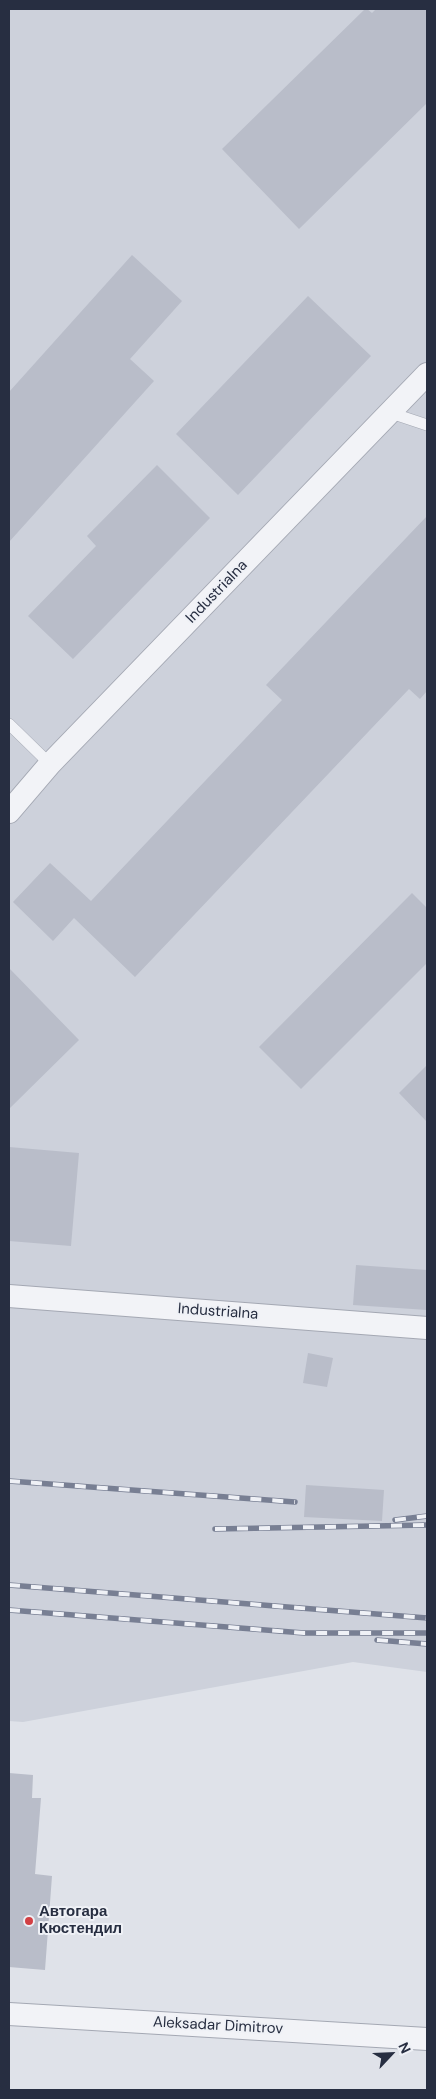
<!DOCTYPE html>
<html>
<head>
<meta charset="utf-8">
<style>
  body { margin:0 }
  #map { position:relative; width:436px; height:2099px; overflow:hidden; background:#dfe2e9; font-family:"DM Sans",sans-serif }
  canvas { display:block }
  .frame { position:absolute; inset:0; border:10px solid #272e41; pointer-events:none }
  .north { position:absolute; left:366px; top:2029px; width:50px; height:50px; -webkit-text-stroke:4px #eff1f6; paint-order:stroke; rotate:65deg; font-size:14px; font-weight:700; line-height:20px; text-align:center; color:#272e41 }
  .north::after { content:''; display:block; margin:auto; width:18px; height:22px; background:#272e41; clip-path:polygon(50% 0,100% 100%,50% 72%,0 100%) }
</style>
</head>
<body>
<div id="map">
<canvas width="436" height="2099"></canvas>
<div class="frame"></div>
<div class="north">N</div>
</div>
<script>
const context = document.querySelector('canvas').getContext('2d');
context.lineJoin = 'round';
function fillPath(path, color) { context.fillStyle = color; context.fill(path, 'evenodd'); }
function stroke(path, color, width, dash) { context.strokeStyle = color; context.lineWidth = width; context.lineCap = dash ? 'butt' : 'round'; context.setLineDash(dash || []); context.stroke(path); }
function write(font, color, halo, rows, align = 'center') {
  context.font = font + ' "DM Sans",sans-serif'; context.lineWidth = 4; context.setLineDash([]); context.textBaseline = 'middle'; context.strokeStyle = halo; context.fillStyle = color; for (const [text, x, y, turn = 0] of rows) {
    context.save(); context.translate(x, y); context.rotate((+turn || 0) * Math.PI / 180); context.textAlign = isNaN(turn) ? turn : align; if (halo) context.strokeText(text, 0, 0); context.fillText(text, 0, 0); context.restore();
  }
}
fillPath(new Path2D(`
  M 9,9 L 427,9 L 427,1672 L 353,1662 L 23,1722 L 9,1721 Z`), '#cdd1db');
fillPath(new Path2D(`
  M 365,9 L 367,9 L 372,13 L 376,9 L 427,9 L 427,103 L 299,229 L 222,149 Z
  M 132,255 L 182,301 L 130,359 L 154,381 L 9,542 L 9,392 Z
  M 308,296 L 371,356 L 238,495 L 176,434 Z
  M 157,465 L 210,518 L 73,659 L 28,616 L 96,546 L 87,536 Z
  M 427,516 L 427,691 L 420,699 L 409,689 L 135,977 L 74,918 L 53,941 L 13,902 L 50,863 L 91,901 L 282,700 L 266,685 Z
  M 412,893 L 427,908 L 427,963 L 301,1089 L 259,1047 Z
  M 9,968 L 79,1040 L 9,1109 Z
  M 427,1065 L 427,1122 L 399,1093 Z
  M 9,1147 L 79,1153 L 71,1246 L 9,1241 Z
  M 356,1265 L 427,1270 L 427,1310 L 353,1305 Z
  M 308,1353 L 333,1358 L 327,1387 L 303,1383 Z
  M 306,1485 L 384,1490 L 382,1521 L 304,1517 Z
  M 9,1773 L 33,1775 L 32,1798 L 41,1798 L 35,1874 L 52,1876 L 45,1970 L 9,1967 Z`), '#b9bdc9');
const service = new Path2D(`
  M 391,413 L 427,425
  M 9,724 L 50,764`);
const minor = new Path2D(`
  M 9,812 L 50,764 L 427,374
  M 9,1296 L 427,1328
  M 9,2014 L 427,2039`);
stroke(service, '#a4a8b3', 12);
stroke(minor, '#a4a8b3', 24);
stroke(service, '#f2f3f7', 11);
stroke(minor, '#f2f3f7', 22);
const rail = new Path2D(`
  M 9,1481 L 295,1502
  M 395,1520 L 427,1516
  M 215,1529 L 427,1525
  M 9,1585 L 427,1618
  M 9,1610 L 304,1633 L 427,1633
  M 377,1640 L 427,1644`);
stroke(rail, '#787f93', 5.5);
stroke(rail, '#eff1f6', 4, [11]);
for (const [x, y, r, color] of [
  [29,1921,5,"#d24044"]
]) { const dot = new Path2D(); dot.arc(x, y, r, 0, 2 * Math.PI); context.fillStyle = color; context.fill(dot); stroke(dot, '#eff1f6', 2); }
write('15px', '#272e41', '#eff1f6', [
  ["Industrialna",217,592,-46],
  ["Industrialna",218,1312,4],
  ["Aleksadar Dimitrov",218,2026,3]
]);
write('bold 15px', '#272e41', '#eff1f6', [
  ["Автогара",39,1912],
  ["Кюстендил",39,1929]
], 'left');
</script>
</body>
</html>
